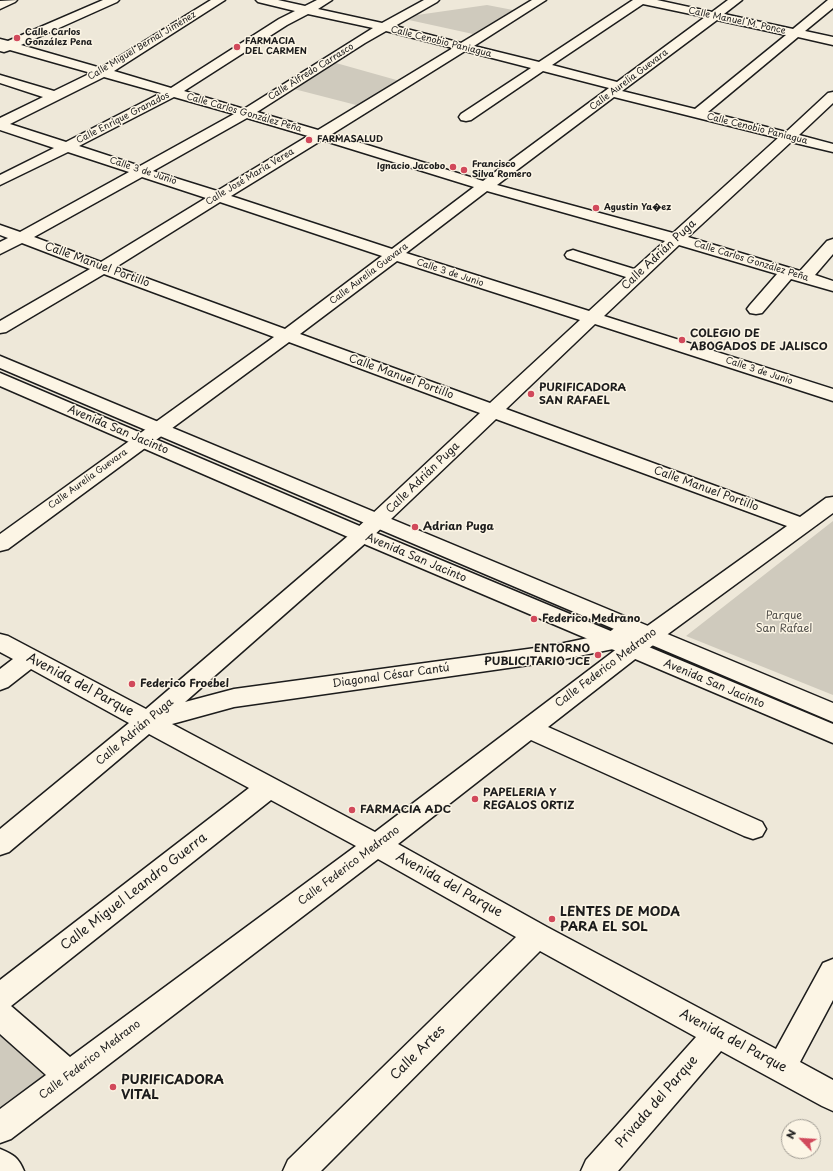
<!DOCTYPE html>
<html>
<head>
<meta charset="utf-8">
<style>
  body { margin:0 }
  #map { position:relative; width:833px; height:1171px; overflow:hidden; background:#eee8d9; font-family:"Playpen Sans",sans-serif }
  canvas { display:block }
  .north { position:absolute; left:781px; top:1119px; width:40px; height:40px; box-sizing:border-box; background:#fcf5e5; border:1px solid #a29e95; border-radius:50%; rotate:295deg; font-size:11px; font-weight:700; line-height:16px; text-align:center; color:#1c1c1c }
  .north::after { content:''; display:block; margin:auto; width:14px; height:18px; background:#d1495b; clip-path:polygon(50% 0,100% 100%,50% 72%,0 100%) }
</style>
</head>
<body>
<div id="map">
<canvas width="833" height="1171"></canvas>
<div class="north">N</div>
</div>
<script>
const context = document.querySelector('canvas').getContext('2d');
context.lineJoin = 'round';
function fillPath(path, color) { context.fillStyle = color; context.fill(path, 'evenodd'); }
function stroke(path, color, width, dash) { context.strokeStyle = color; context.lineWidth = width; context.lineCap = dash ? 'butt' : 'round'; context.setLineDash(dash || []); context.stroke(path); }
function write(font, color, halo, rows, align = 'center') {
  context.font = font + ' "Playpen Sans",sans-serif'; context.lineWidth = 3; context.setLineDash([]); context.textBaseline = 'middle'; context.strokeStyle = halo; context.fillStyle = color; for (const [text, x, y, turn = 0] of rows) {
    context.save(); context.translate(x, y); context.rotate((+turn || 0) * Math.PI / 180); context.textAlign = isNaN(turn) ? turn : align; if (halo) context.strokeText(text, 0, 0); context.fillText(text, 0, 0); context.restore();
  }
}
fillPath(new Path2D(`
  M 487,5 L 513,10 L 473,34 L 409,20 L 417,15 Z
  M 336,63 L 400,81 L 360,106 L 294,89 Z
  M 833,521 L 833,695 L 686,636 Z
  M 0,1028 L 55,1070 L 0,1110 Z`), '#cfcabd');
const minor = new Path2D(`
  M 17,0 L 15,2 L 0,9 L 0,1 Z
  M 103,0 L 119,0 L 117,2 L 21,45 L 101,68 L 211,0 L 225,0 L 114,71 L 171,88 L 279,19 L 295,11 L 258,2 L 256,0 L 278,0 L 305,6 L 317,0 L 332,0 L 318,9 L 382,23 L 424,0 L 439,0 L 437,2 L 395,26 L 461,43 L 532,0 L 546,0 L 474,46 L 539,62 L 633,0 L 657,0 L 712,12 L 728,0 L 742,0 L 724,14 L 793,29 L 828,0 L 833,0 L 833,8 L 805,31 L 833,37 L 833,45 L 798,37 L 708,112 L 786,132 L 828,93 L 833,92 L 833,103 L 799,135 L 833,144 L 833,152 L 791,142 L 688,237 L 800,271 L 827,241 L 833,239 L 833,254 L 815,275 L 833,281 L 833,291 L 791,279 L 762,313 L 756,314 L 750,313 L 747,309 L 750,305 L 777,274 L 679,245 L 604,316 L 833,389 L 833,401 L 595,324 L 506,409 L 800,517 L 826,498 L 833,497 L 833,513 L 657,642 L 548,727 L 762,822 L 766,829 L 762,836 L 753,839 L 744,836 L 531,740 L 398,844 L 547,927 L 776,1049 L 823,963 L 833,959 L 833,1000 L 800,1062 L 833,1080 L 833,1111 L 822,1106 L 721,1051 L 618,1171 L 581,1171 L 586,1160 L 696,1037 L 540,951 L 321,1171 L 283,1171 L 288,1160 L 516,937 L 378,859 L 11,1139 L 0,1143 L 0,1109 L 46,1075 L 0,1034 L 0,980 L 249,788 L 149,734 L 9,852 L 0,855 L 0,829 L 129,723 L 31,669 L 8,687 L 0,690 L 0,669 L 13,659 L 0,652 L 0,634 L 8,636 L 146,709 L 355,530 L 480,413 L 289,342 L 8,549 L 0,551 L 0,534 L 274,337 L 104,274 L 6,332 L 0,333 L 0,321 L 90,269 L 22,243 L 0,254 L 0,242 L 8,238 L 0,235 L 0,225 L 20,232 L 129,172 L 68,152 L 0,185 L 0,175 L 54,148 L 0,130 L 0,118 L 43,97 L 0,83 L 0,75 L 54,91 L 91,73 L 10,50 L 4,52 L 0,51 L 0,39 L 8,41 ZM 643,4 L 705,17 L 617,82 L 552,65 ZM 308,14 L 373,28 L 244,109 L 184,91 L 287,25 ZM 717,20 L 786,35 L 695,109 L 622,91 ZM 386,31 L 453,48 L 318,130 L 257,112 L 365,43 ZM 465,51 L 531,68 L 461,114 L 459,117 L 461,120 L 466,121 L 471,120 L 543,71 L 609,88 L 483,181 L 332,134 ZM 104,77 L 161,93 L 66,142 L 10,124 ZM 174,97 L 234,114 L 140,166 L 79,146 ZM 614,97 L 778,138 L 673,233 L 497,185 ZM 247,118 L 308,136 L 217,191 L 153,171 ZM 322,140 L 474,187 L 392,249 L 231,196 ZM 142,177 L 206,198 L 101,262 L 34,237 ZM 487,191 L 665,241 L 634,269 L 579,252 L 573,250 L 567,252 L 565,255 L 567,258 L 626,277 L 589,311 L 406,253 ZM 220,202 L 382,256 L 285,329 L 116,267 ZM 397,261 L 580,320 L 490,403 L 300,334 ZM 496,419 L 787,526 L 639,632 L 641,628 L 638,622 L 630,620 L 622,622 L 607,634 L 550,646 L 234,689 L 185,702 L 369,540 ZM 618,648 L 375,832 L 172,724 L 234,707 L 550,662 ZM 271,800 L 356,846 L 70,1057 L 11,1006 Z
  M 0,1149 C 14,1155 18,1157 24,1171 L 0,1171 Z`);
const major = new Path2D(`
  M 0,356 L 833,703 L 833,722 L 0,368 Z
  M 0,373 L 369,530 L 833,724 L 833,743 L 355,540 L 0,386 Z`);
stroke(minor, '#1c1c1c', 3);
stroke(major, '#1c1c1c', 3);
fillPath(minor, '#fcf5e5');
fillPath(major, '#fcf5e5');
for (const [x, y, r, color] of [
  [17,38,4,"#d1495b"],
  [237,47,4,"#d1495b"],
  [309,140,4,"#d1495b"],
  [453,167,4,"#d1495b"],
  [464,170,4,"#d1495b"],
  [596,208,4,"#d1495b"],
  [682,340,4,"#d1495b"],
  [531,394,4,"#d1495b"],
  [415,527,4,"#d1495b"],
  [534,619,4,"#d1495b"],
  [598,655,4,"#d1495b"],
  [132,684,4,"#d1495b"],
  [475,799,4,"#d1495b"],
  [352,810,4,"#d1495b"],
  [552,919,4,"#d1495b"],
  [113,1087,4,"#d1495b"]
]) { const dot = new Path2D(); dot.arc(x, y, r, 0, 2 * Math.PI); context.fillStyle = color; context.fill(dot); stroke(dot, '#fcf5e5', 1.5); }
write('9px', '#1c1c1c', '#fcf5e5', [
  ["Calle Manuel M. Ponce",737,21,12],
  ["Calle Cenobio Paniagua",441,42,14],
  ["Calle Miguel Bernal Jiménez",142,46,-31],
  ["Calle Alfredo Carrasco",311,72,-32],
  ["Calle Aurelia Guevara",629,80,-37],
  ["Calle Carlos González Peña",244,113,16],
  ["Calle Enrique Granados",123,118,-27],
  ["Calle Cenobio Paniagua",757,129,14],
  ["Calle 3 de Junio",143,171,18],
  ["Calle José María Verea",250,177,-31],
  ["Calle Carlos González Peña",751,261,17],
  ["Calle 3 de Junio",450,273,18],
  ["Calle Aurelia Guevara",369,274,-37],
  ["Calle 3 de Junio",759,371,18],
  ["Calle Aurelia Guevara",88,479,-36]
]);
write('bold 9px', '#1c1c1c', '#fcf5e5', [
  ["Calle Carlos",25,33],
  ["González Pena",25,43],
  ["FARMACIA",245,42],
  ["DEL CARMEN",245,52],
  ["FARMASALUD",317,140],
  ["Francisco",472,165],
  ["Silva Romero",472,175],
  ["Ignacio Jacobo",445,167,"right"],
  ["Agustin Ya�ez",604,208]
], 'left');
write('11px', '#1c1c1c', '#fcf5e5', [
  ["Calle Adrián Puga",659,255,-43],
  ["Calle Manuel Portillo",97,265,20],
  ["Calle Manuel Portillo",401,377,20],
  ["Avenida San Jacinto",118,430,23],
  ["Calle Adrián Puga",423,478,-44],
  ["Calle Manuel Portillo",706,489,20],
  ["Avenida San Jacinto",416,558,23],
  ["Calle Federico Medrano",606,668,-37],
  ["Diagonal César Cantú",391,676,-8],
  ["Avenida San Jacinto",714,684,23],
  ["Calle Adrián Puga",135,732,-40],
  ["Calle Federico Medrano",349,866,-37],
  ["Calle Federico Medrano",90,1060,-37]
]);
write('bold 11px', '#1c1c1c', '#fcf5e5', [
  ["COLEGIO DE",690,334],
  ["ABOGADOS DE JALISCO",690,347],
  ["PURIFICADORA",539,388],
  ["SAN RAFAEL",539,401],
  ["Adrian Puga",423,527],
  ["Federico Medrano",542,619],
  ["ENTORNO",590,649,"right"],
  ["PUBLICITARIO JCE",590,662,"right"],
  ["Federico Froebel",140,684],
  ["PAPELERIA Y",483,793],
  ["REGALOS ORTIZ",483,806],
  ["FARMACIA ADC",360,810]
], 'left');
write('11px', '#52504c', '#fcf5e5', [
  ["Parque",784,616],
  ["San Rafael",784,629]
]);
write('13px', '#1c1c1c', '#fcf5e5', [
  ["Avenida del Parque",80,685,28],
  ["Avenida del Parque",449,885,29],
  ["Calle Miguel Leandro Guerra",134,892,-38],
  ["Avenida del Parque",733,1041,28],
  ["Calle Artes",418,1053,-45],
  ["Privada del Parque",657,1102,-49]
]);
write('bold 13px', '#1c1c1c', '#fcf5e5', [
  ["LENTES DE MODA",560,912],
  ["PARA EL SOL",560,927],
  ["PURIFICADORA",121,1080],
  ["VITAL",121,1095]
], 'left');
</script>
</body>
</html>
